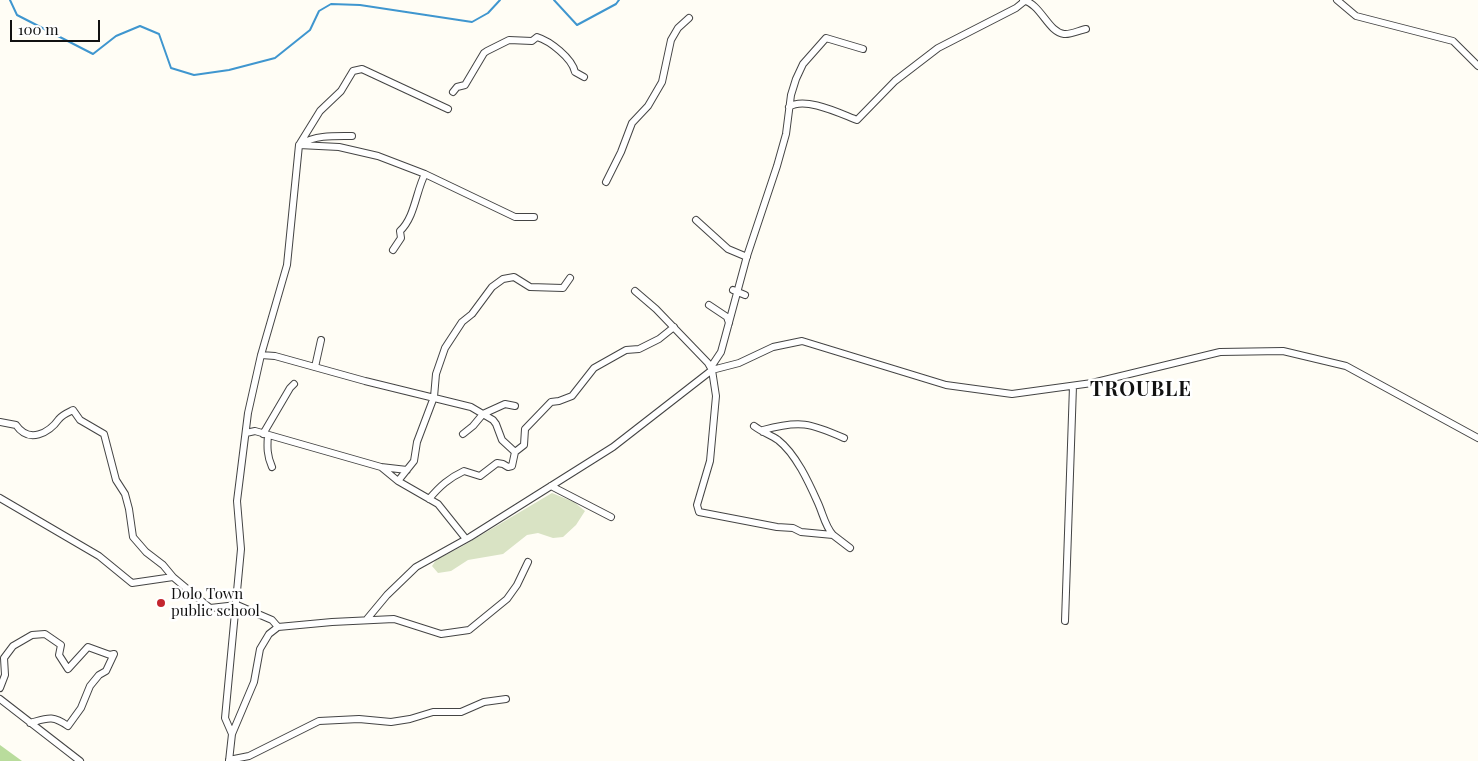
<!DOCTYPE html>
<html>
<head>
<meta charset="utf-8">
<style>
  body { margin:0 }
  #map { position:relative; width:1478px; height:761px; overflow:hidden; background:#fffdf5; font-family:"Playfair Display",serif }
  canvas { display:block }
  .scale { position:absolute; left:10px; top:20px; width:90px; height:22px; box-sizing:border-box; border:2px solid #111; border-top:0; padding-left:6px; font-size:15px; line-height:18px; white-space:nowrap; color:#111; -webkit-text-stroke:4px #fff; paint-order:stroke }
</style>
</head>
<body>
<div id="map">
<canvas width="1478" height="761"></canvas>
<div class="scale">100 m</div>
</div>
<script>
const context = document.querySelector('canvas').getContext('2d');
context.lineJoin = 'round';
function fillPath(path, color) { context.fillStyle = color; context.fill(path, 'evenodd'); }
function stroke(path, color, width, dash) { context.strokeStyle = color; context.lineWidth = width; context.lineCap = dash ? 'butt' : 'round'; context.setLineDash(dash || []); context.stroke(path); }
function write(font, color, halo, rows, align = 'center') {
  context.font = font + ' "Playfair Display",serif'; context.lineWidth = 5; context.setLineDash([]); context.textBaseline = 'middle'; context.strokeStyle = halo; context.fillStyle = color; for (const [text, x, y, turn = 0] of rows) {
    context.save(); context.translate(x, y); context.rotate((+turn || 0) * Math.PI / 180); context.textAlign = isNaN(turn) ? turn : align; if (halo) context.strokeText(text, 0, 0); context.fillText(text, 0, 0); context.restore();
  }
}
fillPath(new Path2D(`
  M 0,745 L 22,761 L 0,761 Z`), '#b9dc9c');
fillPath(new Path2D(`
  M 552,493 L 574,502 L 585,511 L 576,525 L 563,537 L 553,538 L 538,533 L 527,535 L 503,554 L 468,560 L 451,571 L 438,573 L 432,566 L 436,560 L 461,547 Z`), '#d9e3c4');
stroke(new Path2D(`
  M 10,0 L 17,15 L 93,54 L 116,36 L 140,26 L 159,34 L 171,68 L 194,75 L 229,70 L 275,58 L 310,30 L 319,11 L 331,4 L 360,5 L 472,22 L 488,13 L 500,0
  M 554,0 L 577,25 L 616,4 L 619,0`), '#3f96cf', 2);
const minor = new Path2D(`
  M 1023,0 C 1041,4 1048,32 1064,34 C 1070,35 1080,30 1086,29
  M 1337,0 L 1356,16 L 1453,41 L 1478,66
  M 453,92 L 457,87 L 465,85 L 484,53 L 487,51 L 509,40 L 532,41 L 537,37 C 550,41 572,58 575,72 L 584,77
  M 789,107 C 805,96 841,114 857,120 L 895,81 L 938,48 L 1016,8 L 1026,0
  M 300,144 C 317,135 333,136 352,136
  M 299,145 L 339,147 L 378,156 L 425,174 L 515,217 L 534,217
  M 606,182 L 621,152 L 632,123 L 648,106 L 662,82 L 671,40 L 678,28 L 689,18
  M 696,220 L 728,249 L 747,257
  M 393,250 L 401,238 L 400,231 C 415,217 416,191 425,174
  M 733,290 L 745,295
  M 635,291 L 656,309 L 708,363 L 712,370 L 716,396 L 710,461 L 697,505 L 699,512 L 777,527 L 793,528 L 801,532 L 833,535 C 825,526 823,514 818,503 C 809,483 796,454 778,440 C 771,435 762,432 754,426
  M 709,305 L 727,317 L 729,323
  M 261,355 L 275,356 L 365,381 L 471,407 L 493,420 L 496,424 L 502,440 L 515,452
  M 315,367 L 321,340
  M 711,367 L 721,352 L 747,256 L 777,166 L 786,134 L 791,95 L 796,79 L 803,64 L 826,38 L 863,49
  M 0,422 L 16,425 C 29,444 49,433 59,419 C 62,415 69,412 73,410 L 80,420 L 104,434 L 116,480 L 125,494 L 129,509 L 133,537 L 146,552 L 163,565 L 173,577
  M 763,432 L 763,430 C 800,420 810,423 844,438
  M 246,433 L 255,431 L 381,467 L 398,481 L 438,504 L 466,539
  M 263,434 L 290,388 L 294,384
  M 463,434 L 473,426 L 483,414 L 505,404 L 515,406
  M 268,435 C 267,447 267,456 272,467
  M 381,467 L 407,470
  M 398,481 L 414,461 L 417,442 L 434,397 L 436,374 L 445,348 L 462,322 L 472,314 L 492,287 L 503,279 L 514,277 L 530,287 L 563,288 L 570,278
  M 551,486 L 611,517
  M 0,498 L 99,556 L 132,583 L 173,577 L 210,608 L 237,605 L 272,620 L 278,627
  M 429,499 C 440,486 449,478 464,471 L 480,476 L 497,463 L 503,464 L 508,467 L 512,466 L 515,452 L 524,445 L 525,429 L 551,402 L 559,401 L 572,396 L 594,368 L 626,350 L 639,349 L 659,339 L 674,327
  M 833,535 L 850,548
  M 367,619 L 387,595 L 416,567 L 470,537 L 613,447 L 712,370 L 739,363 L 773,347 L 802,341 L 946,385 L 1012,394 L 1092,383 L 1220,352 L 1283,351 L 1346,366 L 1478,438
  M 1065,621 L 1073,386
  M 0,688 L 5,675 L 4,658 L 13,646 L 32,635 L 45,634 L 61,645 L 59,655 L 68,669 L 88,647 L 110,655 L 114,654 L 106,671 L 99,675 L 90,686 L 81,708 L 68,726 C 52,715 48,718 30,723
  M 0,699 L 80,761
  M 232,734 L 225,718 L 241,549 L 237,501 L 248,413 L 261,355 L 287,265 L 299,145 L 320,111 L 341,91 L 353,71 L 362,69 L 448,109
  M 229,760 L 249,756 L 319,721 L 359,719 L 391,722 L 410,719 L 433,712 L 461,712 L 484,702 L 506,699
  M 229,761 L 232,734 L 254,682 L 260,649 L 269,634 L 278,627 L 332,622 L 394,619 L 441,634 L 469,630 L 507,599 L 517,585 L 528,562`);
stroke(minor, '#444', 8);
stroke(minor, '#fff', 6);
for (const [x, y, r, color] of [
  [161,603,5,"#c4262e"]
]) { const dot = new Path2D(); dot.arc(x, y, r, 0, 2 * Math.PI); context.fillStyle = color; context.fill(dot); stroke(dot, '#fff', 2); }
write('15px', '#111', '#fff', [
  ["Dolo Town",171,594],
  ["public school",171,611]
], 'left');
context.letterSpacing = '1px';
write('bold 20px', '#111', '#fff', [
  ["TROUBLE",1141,390]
]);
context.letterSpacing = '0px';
</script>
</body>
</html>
